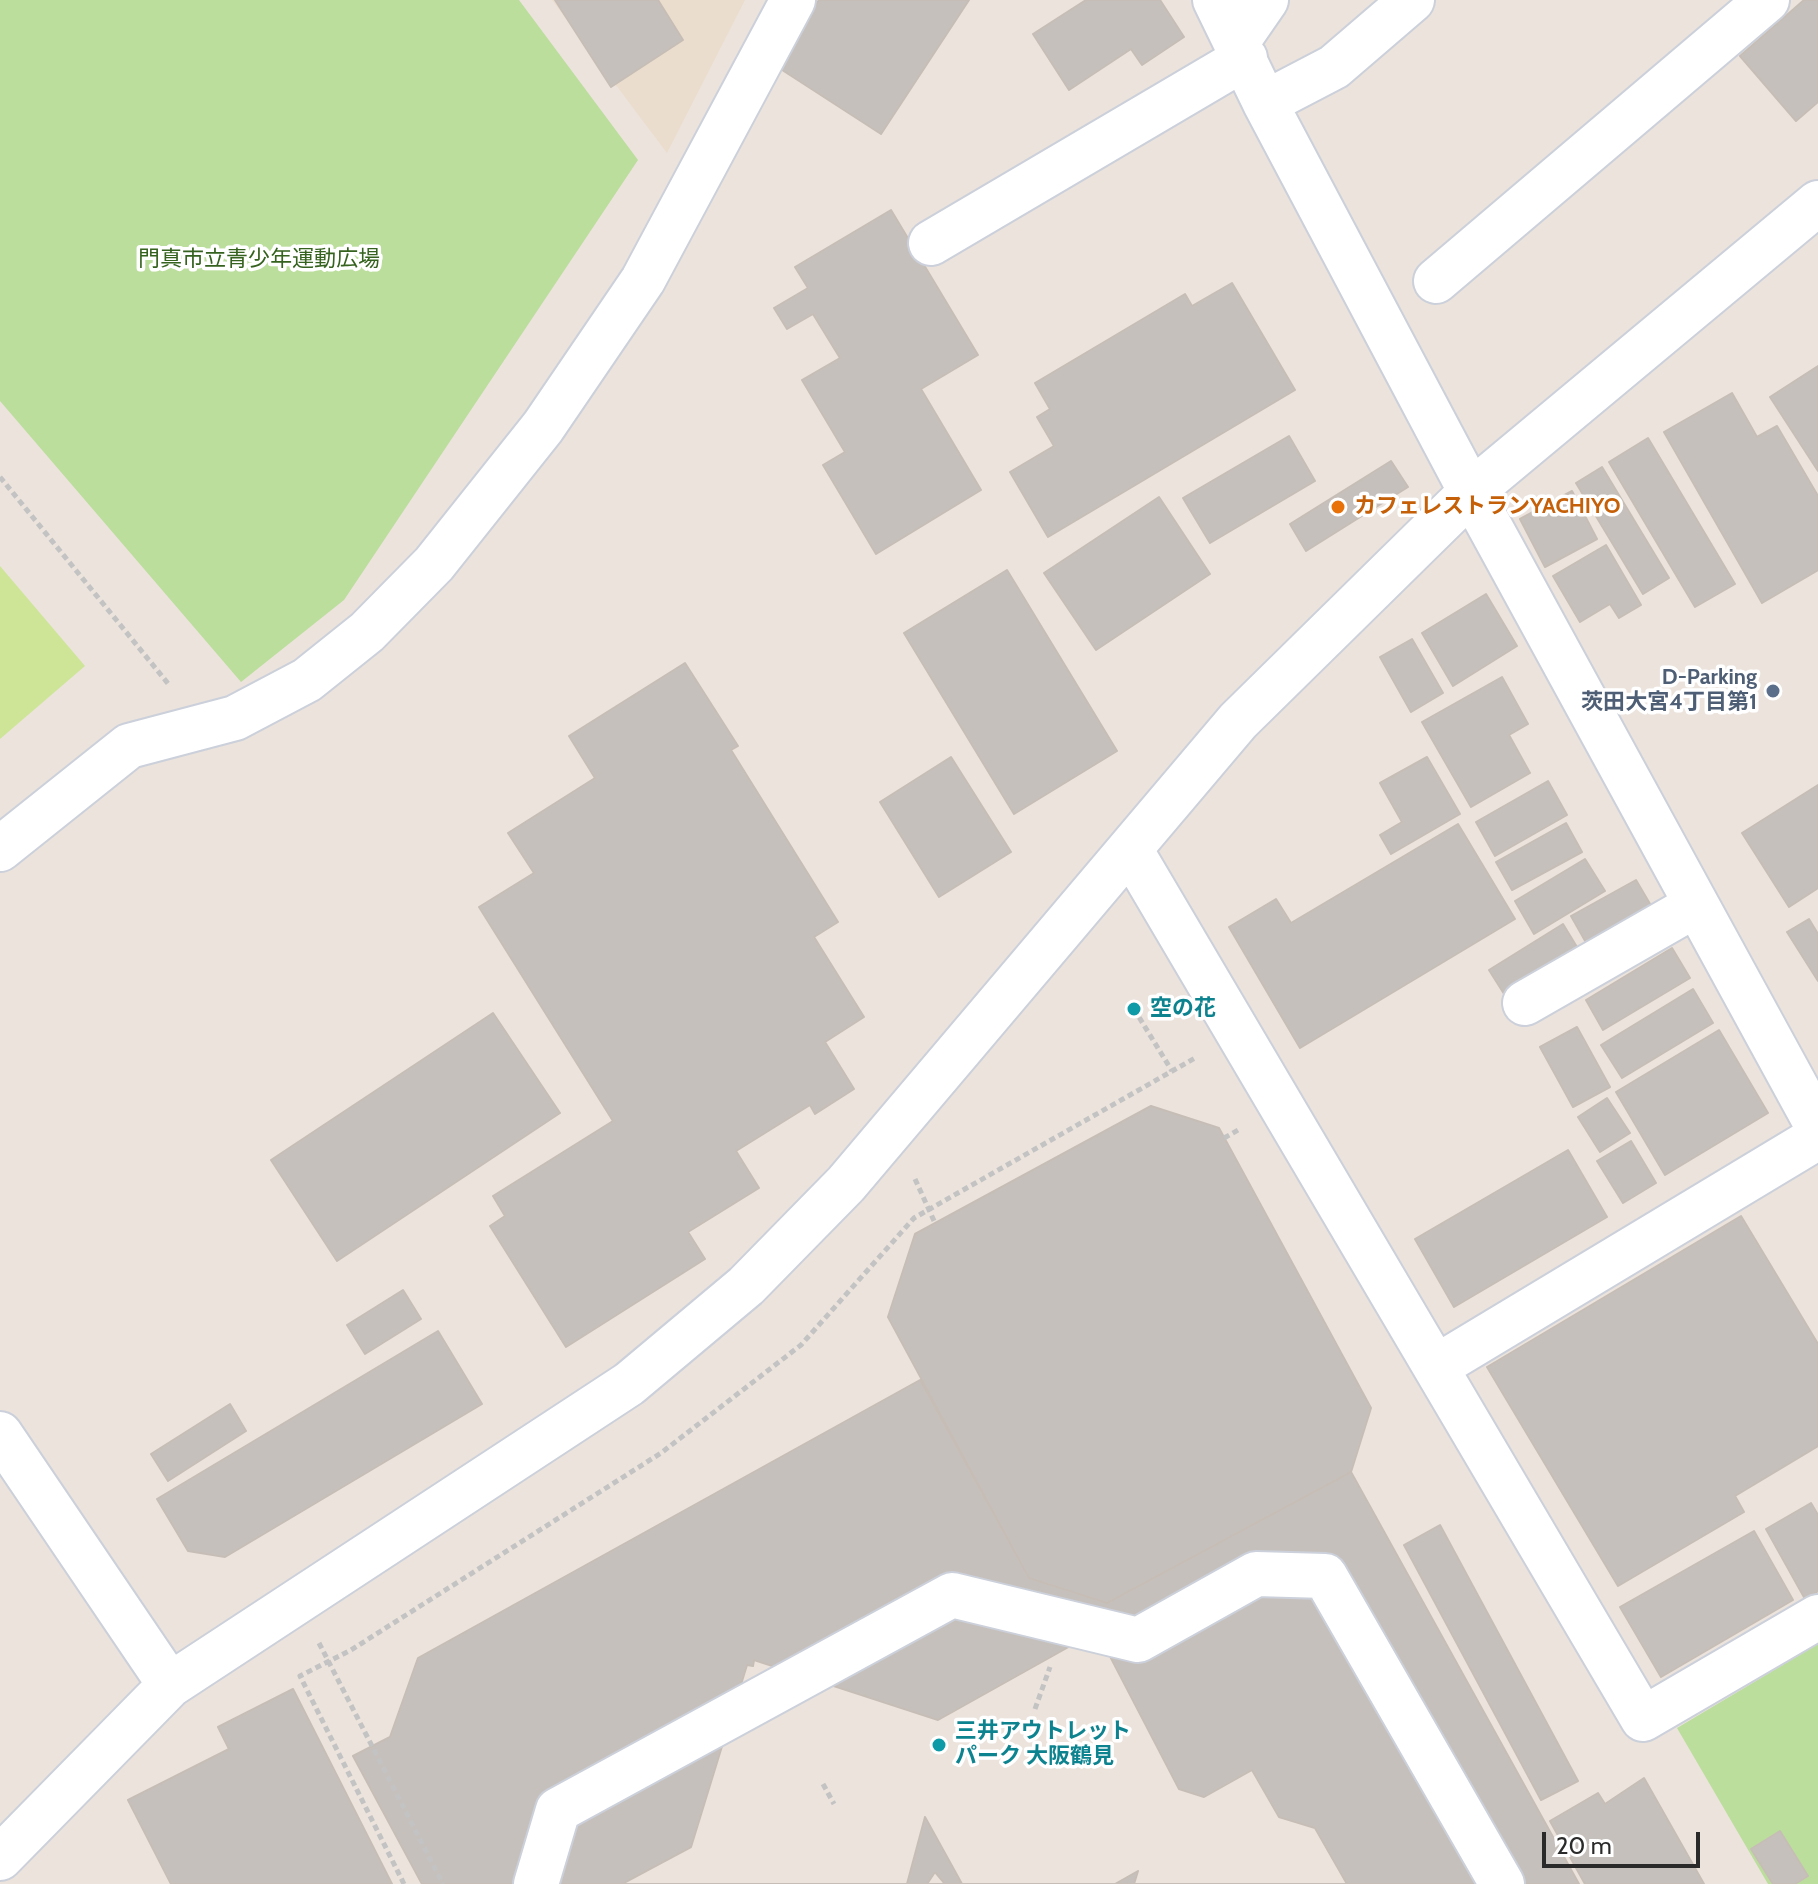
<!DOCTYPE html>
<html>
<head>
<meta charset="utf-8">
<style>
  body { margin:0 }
  #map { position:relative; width:1818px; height:1884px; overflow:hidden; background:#ebe3dc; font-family:Cabin,sans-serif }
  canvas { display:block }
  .scale { position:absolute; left:1542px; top:1832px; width:158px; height:36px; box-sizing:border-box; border:4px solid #2a2a2a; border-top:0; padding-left:10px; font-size:24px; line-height:28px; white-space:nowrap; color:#2a2a2a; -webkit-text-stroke:6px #fff; paint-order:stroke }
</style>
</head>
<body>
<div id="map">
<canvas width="1818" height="1884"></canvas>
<div class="scale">20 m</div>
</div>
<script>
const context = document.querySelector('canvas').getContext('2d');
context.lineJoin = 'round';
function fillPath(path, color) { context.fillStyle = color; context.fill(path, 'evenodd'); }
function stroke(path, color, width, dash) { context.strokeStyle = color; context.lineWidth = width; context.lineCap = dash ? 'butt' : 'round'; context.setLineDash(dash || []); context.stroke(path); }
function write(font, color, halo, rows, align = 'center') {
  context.font = font + ' Cabin,"Noto Sans JP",sans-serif'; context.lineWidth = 7; context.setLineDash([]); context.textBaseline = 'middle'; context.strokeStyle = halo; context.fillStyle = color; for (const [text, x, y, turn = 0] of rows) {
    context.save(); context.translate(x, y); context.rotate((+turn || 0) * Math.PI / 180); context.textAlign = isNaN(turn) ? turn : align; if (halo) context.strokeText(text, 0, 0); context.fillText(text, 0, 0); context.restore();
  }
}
fillPath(new Path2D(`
  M 552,0 L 745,0 L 667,153 Z`), '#ebddcd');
fillPath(new Path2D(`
  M 0,0 L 519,0 L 638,160 L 344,600 L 241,682 L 0,401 Z
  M 1818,1644 L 1818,1884 L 1768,1884 L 1677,1728 Z`), '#bbde9c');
fillPath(new Path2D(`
  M 0,566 L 85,666 L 0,739 Z`), '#cee598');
const building = new Path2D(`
  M 555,0 L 658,0 L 683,40 L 611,87 Z
  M 819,0 L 969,0 L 881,134 L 776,66 Z
  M 1086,0 L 1160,0 L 1184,37 L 1142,65 L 1131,49 L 1069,90 L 1033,34 Z
  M 1804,0 L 1818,0 L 1818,102 L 1796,121 L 1740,56 Z
  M 891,210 L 978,355 L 921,389 L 981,490 L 876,554 L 823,465 L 845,452 L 802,380 L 840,358 L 813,314 L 787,329 L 774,308 L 808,288 L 795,267 Z
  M 1232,283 L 1295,390 L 1048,537 L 1010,472 L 1054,446 L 1037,417 L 1050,409 L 1035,383 L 1185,294 L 1192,306 Z
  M 1818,366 L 1818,471 L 1770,397 Z
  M 1732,393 L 1757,437 L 1777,426 L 1818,496 L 1818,570 L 1762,603 L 1664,432 Z
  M 1289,436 L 1315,481 L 1210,543 L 1183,498 Z
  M 1648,438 L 1735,584 L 1695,607 L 1609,462 Z
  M 1391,461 L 1408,487 L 1306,551 L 1290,524 Z
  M 1602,467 L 1669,578 L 1643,594 L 1576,483 Z
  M 1572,491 L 1597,539 L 1545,567 L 1520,519 Z
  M 1159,497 L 1210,574 L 1096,650 L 1044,573 Z
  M 1606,545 L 1641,605 L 1619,618 L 1610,604 L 1580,622 L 1553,576 Z
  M 1007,570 L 1117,751 L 1014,814 L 904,633 Z
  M 1486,594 L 1517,646 L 1453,686 L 1422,633 Z
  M 1412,639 L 1443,693 L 1411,712 L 1380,657 Z
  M 685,663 L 738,746 L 731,750 L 838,922 L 814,937 L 864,1017 L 825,1042 L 854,1089 L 815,1114 L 810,1105 L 736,1151 L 759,1188 L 688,1232 L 705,1259 L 566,1347 L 490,1226 L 505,1216 L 493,1196 L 613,1121 L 479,907 L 534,873 L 508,833 L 595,778 L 569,736 Z
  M 1502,677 L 1528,724 L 1509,735 L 1530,773 L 1471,807 L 1422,722 Z
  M 951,757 L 1011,852 L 939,897 L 880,802 Z
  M 1427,757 L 1460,814 L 1391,854 L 1380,835 L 1402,822 L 1380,783 Z
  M 1548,781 L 1567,815 L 1495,856 L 1476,822 Z
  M 1818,785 L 1818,888 L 1789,907 L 1742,833 Z
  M 1566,823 L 1582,852 L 1512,890 L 1496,862 Z
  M 1458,824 L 1515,919 L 1300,1048 L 1229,927 L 1276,899 L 1291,923 Z
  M 1585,859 L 1605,891 L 1534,934 L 1515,901 Z
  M 1636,880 L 1653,909 L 1588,946 L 1571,916 Z
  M 1809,919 L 1818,934 L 1818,981 L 1787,932 Z
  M 1563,924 L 1580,952 L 1506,997 L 1489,970 Z
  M 1672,948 L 1690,978 L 1603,1030 L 1586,1000 Z
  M 1693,989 L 1713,1023 L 1622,1078 L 1601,1045 Z
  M 493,1013 L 560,1113 L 337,1261 L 271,1160 Z
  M 1577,1027 L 1610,1087 L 1573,1107 L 1540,1047 Z
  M 1719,1030 L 1768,1113 L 1665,1175 L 1616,1092 Z
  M 1607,1098 L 1630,1133 L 1600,1152 L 1578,1117 Z
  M 1151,1106 L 1219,1128 L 1371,1408 L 1351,1472 L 1107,1603 L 1029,1578 L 888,1317 L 915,1234 Z
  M 1631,1141 L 1656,1183 L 1623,1203 L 1597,1161 Z
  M 1568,1150 L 1607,1217 L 1454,1307 L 1415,1239 Z
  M 1741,1216 L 1818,1344 L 1818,1446 L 1735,1496 L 1744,1512 L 1618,1586 L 1487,1367 Z
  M 403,1290 L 421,1319 L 365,1354 L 347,1325 Z
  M 438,1331 L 482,1404 L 225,1557 L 188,1551 L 157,1499 Z
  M 920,1380 L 1029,1578 L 1107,1603 L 1351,1472 L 1579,1884 L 422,1884 L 353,1756 L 390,1737 L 418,1658 Z
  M 230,1404 L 246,1431 L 168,1481 L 151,1454 Z
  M 1811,1503 L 1818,1515 L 1818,1591 L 1805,1599 L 1766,1529 Z
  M 1440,1525 L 1578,1781 L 1541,1800 L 1404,1545 Z
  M 1754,1531 L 1793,1600 L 1661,1677 L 1620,1607 Z
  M 1090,1635 L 1101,1639 L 1179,1789 L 1204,1797 L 1252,1770 L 1279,1817 L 1315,1828 L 1347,1884 L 1134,1884 L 1138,1871 L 1115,1884 L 962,1884 L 925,1817 L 907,1884 L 622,1884 L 691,1847 L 747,1665 L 753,1666 L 754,1660 L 938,1720 Z
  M 293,1689 L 392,1884 L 171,1884 L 128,1800 L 229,1749 L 218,1727 Z
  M 1644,1778 L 1704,1884 L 1585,1884 L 1550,1821 L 1598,1793 L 1605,1804 Z
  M 1780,1831 L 1808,1876 L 1795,1884 L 1773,1884 L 1751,1849 Z
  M 935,1872 L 945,1884 L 927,1884 Z`);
fillPath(building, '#c6c0bc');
stroke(building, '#c6beb6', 2);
const minor = new Path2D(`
  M 1215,0 L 1265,103 L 1471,492 L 1818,1127
  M 1237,42 L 1266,0
  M 1265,103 L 1334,67 L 1412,0
  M 931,243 L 1245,58
  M 1436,281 L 1767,0
  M 0,849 L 129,746 L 235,718 L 307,680 L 367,632 L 434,564 L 543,427 L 643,280 L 793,0
  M 1131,851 L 1643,1719 L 1818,1617
  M 1525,1003 L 1696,905
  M 1436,1367 L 1818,1137
  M 0,1434 L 170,1685
  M 0,1858 L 170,1685 L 629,1384 L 746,1286 L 846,1184 L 1238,721 L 1471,492 L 1818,203
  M 536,1884 L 558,1810 L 952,1595 L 1138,1640 L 1256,1574 L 1325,1576 L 1502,1884`);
stroke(minor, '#cbd0da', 48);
stroke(new Path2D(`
  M 0,477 L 170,686
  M 1134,1009 L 1172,1071
  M 1224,1138 L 1240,1129
  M 915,1179 L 935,1223
  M 319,1643 L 443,1884
  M 1035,1709 L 1050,1667
  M 823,1784 L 834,1804
  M 404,1884 L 300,1676 L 351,1650 L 661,1453 L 801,1345 L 914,1218 L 1195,1058`), '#c3c3c3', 5, [6, 4]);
stroke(minor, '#fff', 44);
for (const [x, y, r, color] of [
  [1338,507,8,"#e8710a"],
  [1773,691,8,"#5c6f8a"],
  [1134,1009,8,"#0f9aa8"],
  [939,1745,8,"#0f9aa8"]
]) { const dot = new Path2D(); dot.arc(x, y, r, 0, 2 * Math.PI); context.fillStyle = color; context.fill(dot); stroke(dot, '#fff', 3); }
write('22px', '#35621e', '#fff', [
  ["門真市立青少年運動広場",259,260]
]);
write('bold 22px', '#c56008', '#fff', [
  ["カフェレストランYACHIYO",1354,507]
], 'left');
write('bold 22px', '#4e5e75', '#fff', [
  ["D-Parking",1757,678],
  ["茨田大宮4丁目第1",1757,703]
], 'right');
write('bold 22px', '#0d838f', '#fff', [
  ["空の花",1150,1009],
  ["三井アウトレット",955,1732],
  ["パーク 大阪鶴見",955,1757]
], 'left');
</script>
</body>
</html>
